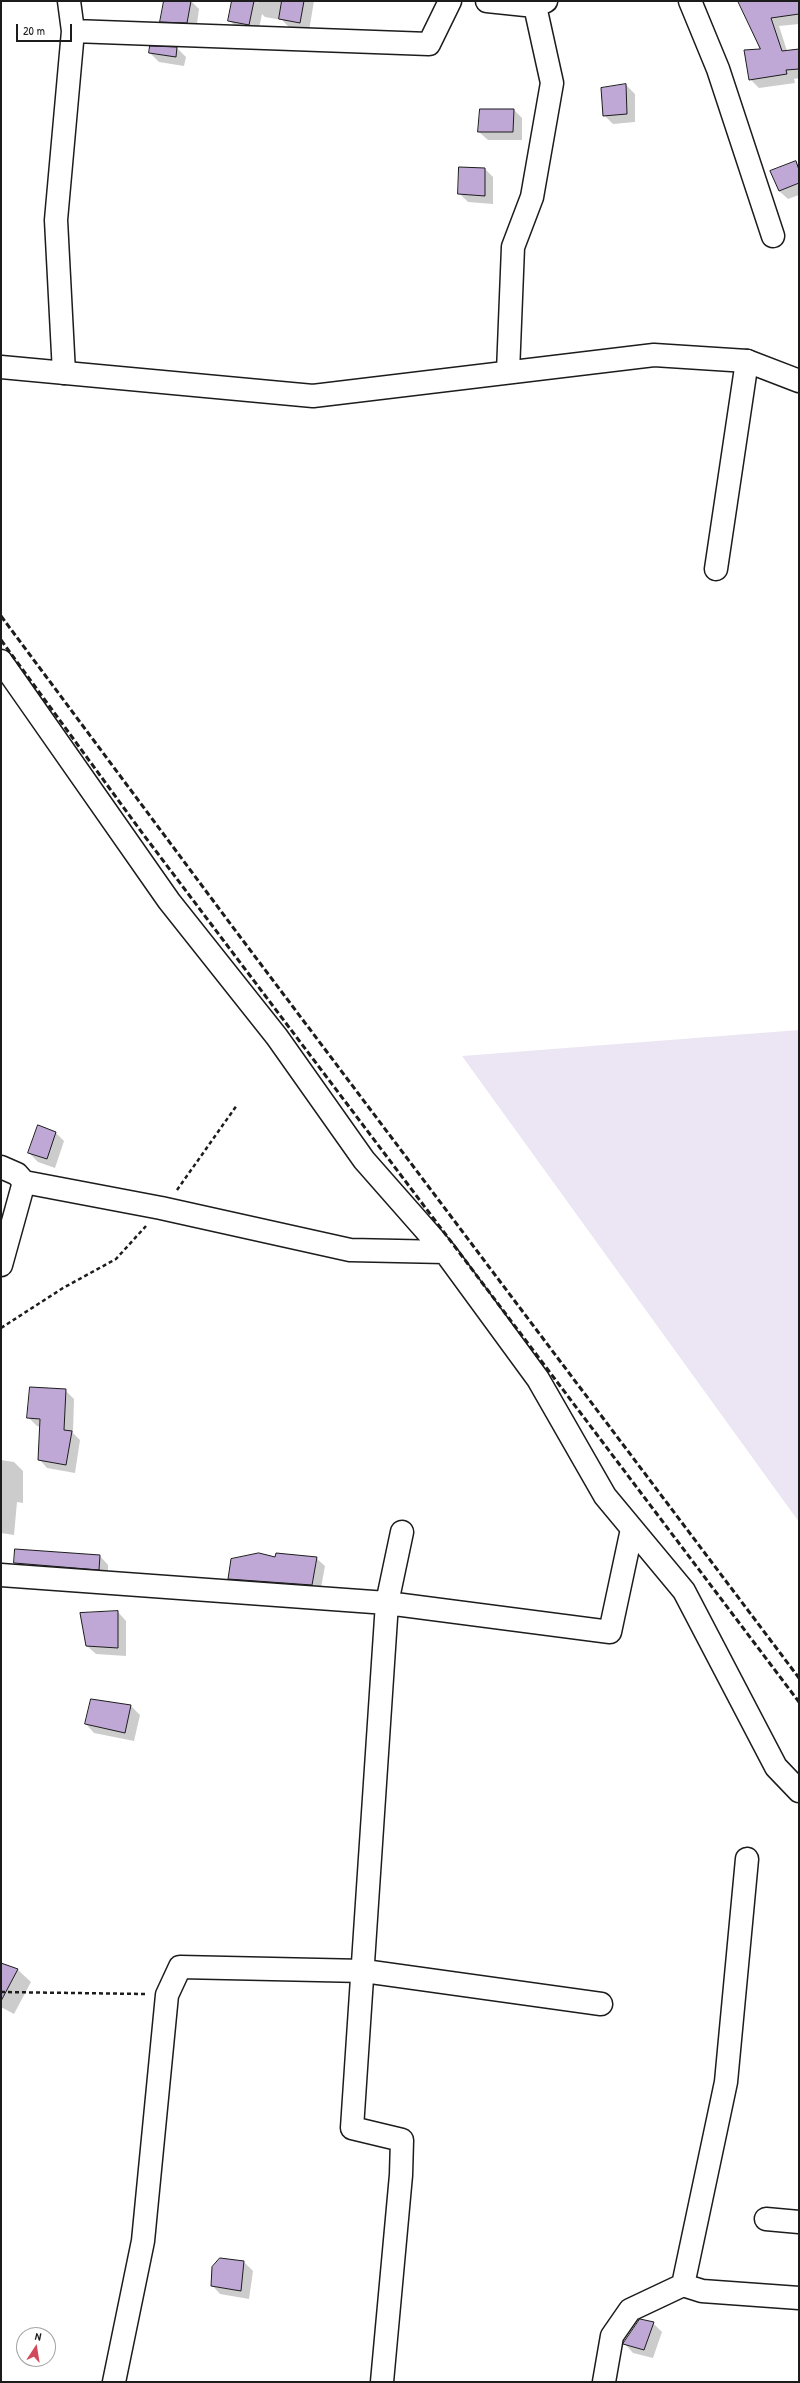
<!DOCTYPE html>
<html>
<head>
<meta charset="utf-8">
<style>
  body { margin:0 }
  #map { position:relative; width:800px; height:2383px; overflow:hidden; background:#fff; font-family:"Patrick Hand",sans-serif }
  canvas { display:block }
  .frame { position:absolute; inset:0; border:2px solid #1c1c1c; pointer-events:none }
  .north { position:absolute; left:16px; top:2327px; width:40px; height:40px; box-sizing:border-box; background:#fff; border:1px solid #a4a4a4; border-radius:50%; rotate:12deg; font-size:11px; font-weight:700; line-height:16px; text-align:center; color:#1c1c1c }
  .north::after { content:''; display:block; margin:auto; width:14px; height:18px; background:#d1495b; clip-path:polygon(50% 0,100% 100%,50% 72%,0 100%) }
  .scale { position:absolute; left:16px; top:24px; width:56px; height:18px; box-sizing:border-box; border:2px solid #1c1c1c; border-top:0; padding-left:5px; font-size:12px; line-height:14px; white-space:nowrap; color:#1c1c1c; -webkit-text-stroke:3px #fff; paint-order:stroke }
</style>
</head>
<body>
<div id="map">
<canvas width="800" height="2383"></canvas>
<div class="frame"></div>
<div class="north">N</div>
<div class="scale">20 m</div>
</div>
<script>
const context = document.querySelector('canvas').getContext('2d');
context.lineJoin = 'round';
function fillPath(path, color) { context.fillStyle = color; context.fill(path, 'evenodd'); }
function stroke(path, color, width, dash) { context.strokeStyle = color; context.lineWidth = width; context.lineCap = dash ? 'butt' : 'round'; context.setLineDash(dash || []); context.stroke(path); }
fillPath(new Path2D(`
  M 799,1030 L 799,1522 L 462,1056 Z`), '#ece5f3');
fillPath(new Path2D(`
  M 165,1 L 191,1 L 199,9 L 196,31 L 170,30 L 162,21 Z
  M 233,1 L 255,1 L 258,3 L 258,1 L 314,1 L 309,31 L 289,27 L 282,20 L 265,17 L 262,14 L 258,33 L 238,29 L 230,21 Z
  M 739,1 L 799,1 L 799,24 L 779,26 L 787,51 L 799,50 L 799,78 L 794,79 L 795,83 L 759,88 L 750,79 L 761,50 Z
  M 151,47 L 177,48 L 186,57 L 184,66 L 159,62 L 150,53 Z
  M 626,85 L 635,94 L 635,122 L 613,124 L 604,115 L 602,88 Z
  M 514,110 L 522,118 L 522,140 L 488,140 L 479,132 Z
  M 795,162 L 799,166 L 799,195 L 788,199 L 779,191 Z
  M 485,169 L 493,177 L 493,204 L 468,202 L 459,193 Z
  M 56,1133 L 64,1141 L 55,1168 L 38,1162 L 29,1153 Z
  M 65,1390 L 74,1399 L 73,1433 L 80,1440 L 75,1473 L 47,1468 L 39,1459 L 41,1427 L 37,1426 L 28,1417 Z
  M 1,1460 L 14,1462 L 23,1471 L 23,1503 L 17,1502 L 14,1535 L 1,1533 Z
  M 100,1556 L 108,1565 L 108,1578 L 24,1572 L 15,1563 Z
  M 276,1558 L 316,1558 L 325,1566 L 320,1593 L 237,1587 L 229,1579 Z
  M 118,1612 L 126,1621 L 126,1656 L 96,1654 L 87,1646 Z
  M 92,1700 L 131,1706 L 140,1715 L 134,1741 L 94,1733 L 86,1724 Z
  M 1,1964 L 18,1970 L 31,1982 L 14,2014 L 1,2007 Z
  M 220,2259 L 244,2262 L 253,2271 L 249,2299 L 220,2294 L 212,2285 Z
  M 653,2323 L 662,2332 L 653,2358 L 633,2353 L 625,2344 Z`), '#0003');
const building = new Path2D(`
  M 164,1 L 191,1 L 187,23 L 160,22 Z
  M 232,1 L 254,1 L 249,25 L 228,21 Z
  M 282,1 L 304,1 L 300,23 L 279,19 Z
  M 738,1 L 799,1 L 799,14 L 771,18 L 782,51 L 799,49 L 799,69 L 786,70 L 787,74 L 749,80 L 744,50 L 760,49 Z
  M 150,46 L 177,47 L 176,57 L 149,53 Z
  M 626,84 L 627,114 L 603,116 L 601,88 Z
  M 480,109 L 514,109 L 513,132 L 478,132 Z
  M 796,161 L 799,170 L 799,183 L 779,191 L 770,171 Z
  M 459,167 L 485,168 L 485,196 L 458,194 Z
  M 38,1125 L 56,1132 L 47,1159 L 28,1153 Z
  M 30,1387 L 66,1389 L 64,1430 L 72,1431 L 66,1465 L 38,1460 L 40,1419 L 27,1418 Z
  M 15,1549 L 100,1555 L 99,1570 L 14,1563 Z
  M 259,1553 L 275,1557 L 276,1553 L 317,1557 L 312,1585 L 228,1579 L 231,1559 Z
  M 118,1611 L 118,1648 L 86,1646 L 80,1613 Z
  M 91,1699 L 131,1705 L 125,1733 L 85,1724 Z
  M 1,1963 L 18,1969 L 1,2001 Z
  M 220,2258 L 244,2261 L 241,2291 L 211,2286 L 212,2267 Z
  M 640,2319 L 654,2322 L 644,2350 L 623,2344 Z`);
fillPath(building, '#bfa8d6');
stroke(building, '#1c1c1c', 1);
const minor = new Path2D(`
  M 487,1 L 535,6 L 546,1
  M 690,1 L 718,69 L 773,236
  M 73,31 L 429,44 L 450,1
  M 508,372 L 513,247 L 532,197 L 552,83 L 535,6
  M 64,373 L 56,220 L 73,31 L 69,1
  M 716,569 L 747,361
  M 1,661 L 169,901 L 277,1037 L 364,1160 L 445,1252 L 538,1379 L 605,1496 L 684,1591 L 776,1767 L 799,1791
  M 1,1167 L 17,1174 L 24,1182 L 161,1208 L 350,1250 L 445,1252
  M 1,1265 L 24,1182
  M 1,1575 L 387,1603 L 610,1632 L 632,1529
  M 766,2219 L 799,2222
  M 683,2285 L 726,2082 L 747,1859
  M 114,2382 L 143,2241 L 167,1995 L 180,1967 L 364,1971 L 601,2004
  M 382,2382 L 401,2175 L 402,2140 L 352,2128 L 387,1603 L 402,1532
  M 604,2382 L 612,2336 L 630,2310 L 683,2285 L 702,2291 L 799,2298`);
const tertiary = new Path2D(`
  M 1,367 L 313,396 L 654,355 L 747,361 L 799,381`);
stroke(minor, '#1c1c1c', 25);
stroke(tertiary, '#1c1c1c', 25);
stroke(new Path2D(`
  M 177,1190 L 237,1105
  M 1,1328 L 63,1288 L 116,1259 L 146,1226
  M 1,1992 L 147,1994`), '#1c1c1c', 2.5, [4, 3]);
stroke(minor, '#fff', 22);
stroke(tertiary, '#fff', 22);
stroke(new Path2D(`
  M 1,616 L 232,926 L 799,1678
  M 1,640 L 143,834 L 799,1702`), '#1c1c1c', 3, [6, 3]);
</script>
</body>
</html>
